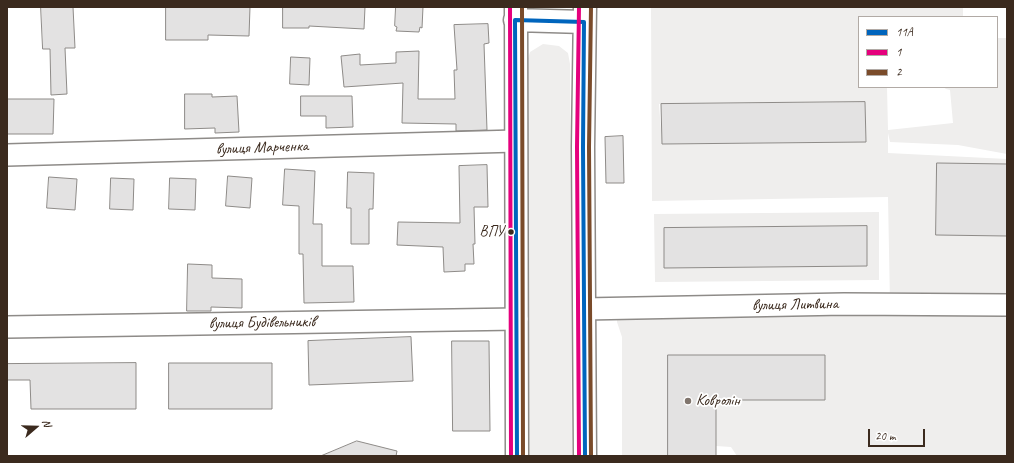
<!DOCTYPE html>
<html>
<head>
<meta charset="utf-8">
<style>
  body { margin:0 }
  #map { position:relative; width:1014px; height:463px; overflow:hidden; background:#fff; font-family:Caveat,sans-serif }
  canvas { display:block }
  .frame { position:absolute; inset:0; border:8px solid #3b2a1e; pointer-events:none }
  .legend { position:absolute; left:858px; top:16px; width:140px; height:72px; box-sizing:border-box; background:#fff; border:1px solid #b1aaa5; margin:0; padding:5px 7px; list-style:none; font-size:12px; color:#3b2a1e }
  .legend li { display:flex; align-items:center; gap:8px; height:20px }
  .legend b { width:20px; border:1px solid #b1aaa5 }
  .north { position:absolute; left:16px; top:407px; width:40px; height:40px; -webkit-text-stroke:3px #fff; paint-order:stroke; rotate:70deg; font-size:11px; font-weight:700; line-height:16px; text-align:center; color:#3b2a1e }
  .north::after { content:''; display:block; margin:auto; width:14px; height:18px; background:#3b2a1e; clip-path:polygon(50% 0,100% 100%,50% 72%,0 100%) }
  .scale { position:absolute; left:868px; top:429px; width:57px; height:18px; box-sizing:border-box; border:2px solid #3b2a1e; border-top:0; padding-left:5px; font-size:12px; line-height:14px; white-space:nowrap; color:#3b2a1e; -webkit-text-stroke:3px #fff; paint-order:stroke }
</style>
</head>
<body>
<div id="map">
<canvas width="1014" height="463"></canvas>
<div class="frame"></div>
<ul class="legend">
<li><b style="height:5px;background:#0065bd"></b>11А</li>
<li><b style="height:5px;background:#e5007d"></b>1</li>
<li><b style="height:5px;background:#7a4b2a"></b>2</li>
</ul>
<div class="north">N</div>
<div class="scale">20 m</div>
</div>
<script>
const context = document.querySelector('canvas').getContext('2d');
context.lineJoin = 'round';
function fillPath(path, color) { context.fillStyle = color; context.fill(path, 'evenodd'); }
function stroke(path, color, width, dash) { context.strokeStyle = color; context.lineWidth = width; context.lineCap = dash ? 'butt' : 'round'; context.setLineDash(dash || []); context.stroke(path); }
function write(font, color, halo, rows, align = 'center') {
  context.font = font + ' Caveat,sans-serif'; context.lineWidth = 3.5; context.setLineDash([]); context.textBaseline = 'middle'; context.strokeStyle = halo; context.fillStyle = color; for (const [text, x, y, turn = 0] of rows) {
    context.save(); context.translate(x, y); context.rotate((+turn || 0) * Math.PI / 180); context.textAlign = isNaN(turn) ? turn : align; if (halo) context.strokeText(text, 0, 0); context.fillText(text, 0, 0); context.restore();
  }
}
fillPath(new Path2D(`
  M 651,7 L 963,7 L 963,17 L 859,17 L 859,87 L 887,87 L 888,130 L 953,123 L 950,90 L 946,89 L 943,87 L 997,87 L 997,38 L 1007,38 L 1007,154 L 958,145 L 890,142 L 888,133 L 888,153 L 1007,159 L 1007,456 L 737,456 L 731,447 L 716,446 L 716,400 L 824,400 L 825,355 L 668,355 L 668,456 L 622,456 L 622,337 L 617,322 L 617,307 L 890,304 L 888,197 L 652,201 ZM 865,102 L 866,142 L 662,144 L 659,104 Z
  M 543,44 L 559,46 L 568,53 L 570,64 L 572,456 L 529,456 L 526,65 L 530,52 Z
  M 879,212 L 879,280 L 655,282 L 654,214 Z`), '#efeeed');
const building = new Path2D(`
  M 41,7 L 73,7 L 75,48 L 65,48 L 67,94 L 51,95 L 50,49 L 43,49 Z
  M 166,7 L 250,7 L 249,36 L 208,35 L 208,40 L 166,40 Z
  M 283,7 L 365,7 L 364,29 L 309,26 L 309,28 L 283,28 Z
  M 396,7 L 423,7 L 422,28 L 420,27 L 419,32 L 396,31 L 397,27 L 395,26 Z
  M 488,24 L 489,43 L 484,44 L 487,130 L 456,131 L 456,124 L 402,123 L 403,83 L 344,87 L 341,56 L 360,54 L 360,65 L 396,63 L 396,52 L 419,51 L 418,99 L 455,99 L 454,70 L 457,70 L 454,25 Z
  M 291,57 L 310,58 L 309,85 L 290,84 Z
  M 185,94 L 212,94 L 212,97 L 237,96 L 239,132 L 215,133 L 215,128 L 185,129 Z
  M 301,96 L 352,96 L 353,127 L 326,128 L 326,116 L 301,116 Z
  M 7,99 L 54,99 L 53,134 L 7,134 Z
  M 865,102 L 866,142 L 662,144 L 661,104 Z
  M 623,136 L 624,183 L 606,183 L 605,137 Z
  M 937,163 L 1007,164 L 1007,236 L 936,235 Z
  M 487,165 L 488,207 L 474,207 L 475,244 L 473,244 L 474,264 L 465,264 L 465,271 L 444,272 L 443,247 L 397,245 L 398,222 L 460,223 L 459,166 Z
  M 285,169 L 315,171 L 313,224 L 322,224 L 322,266 L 353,266 L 354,302 L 304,303 L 303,254 L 299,254 L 299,206 L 283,205 Z
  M 348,172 L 374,173 L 373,209 L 369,209 L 369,244 L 351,244 L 351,208 L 347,208 Z
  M 228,176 L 252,178 L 250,208 L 226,206 Z
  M 49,177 L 77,179 L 75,210 L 47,208 Z
  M 111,178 L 134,179 L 133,210 L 110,209 Z
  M 170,178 L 196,179 L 195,210 L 169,209 Z
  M 867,226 L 867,266 L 664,268 L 664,228 Z
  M 188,264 L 212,265 L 212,278 L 242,279 L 242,308 L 211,307 L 211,311 L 187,311 Z
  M 411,337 L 413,381 L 309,385 L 308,341 Z
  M 452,341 L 489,341 L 490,431 L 453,431 Z
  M 668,355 L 825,355 L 825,400 L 716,400 L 716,456 L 668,456 Z
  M 136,363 L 136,409 L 31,409 L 30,380 L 7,380 L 7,364 Z
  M 169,363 L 272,363 L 272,409 L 169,409 Z
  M 357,441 L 397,451 L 396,456 L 321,456 Z`);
fillPath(building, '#e3e2e2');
stroke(building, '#8e8b88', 1);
const street = new Path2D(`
  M 7,155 L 516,141
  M 584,309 L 844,304 L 1007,305
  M 7,327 L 517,319`);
const secondary = new Path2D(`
  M 516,7 L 517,456
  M 585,7 L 583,147 L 585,456
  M 515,20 L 584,22`);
stroke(street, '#8e8b88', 24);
stroke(secondary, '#8e8b88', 25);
stroke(street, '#fff', 21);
stroke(secondary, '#fff', 22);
stroke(new Path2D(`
  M 515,20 L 584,22 L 583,147 L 585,456
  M 515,20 L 517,456`), '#0065bd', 4);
stroke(new Path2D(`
  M 510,7 L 511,456
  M 579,7 L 577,147 L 579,456`), '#e5007d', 4);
stroke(new Path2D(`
  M 522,7 L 523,456
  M 591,7 L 589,147 L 591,456`), '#7a4b2a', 4);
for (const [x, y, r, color] of [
  [511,232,3.5,"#3b2a1e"],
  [688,401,4,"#80756d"]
]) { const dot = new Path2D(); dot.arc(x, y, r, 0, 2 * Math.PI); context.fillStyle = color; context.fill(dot); stroke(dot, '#fff', 1.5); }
write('15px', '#3b2a1e', '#fff', [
  ["ВПУ",504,232]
], 'right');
write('16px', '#3b2a1e', '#fff', [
  ["вулиця Марченка",262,148,-2],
  ["вулиця Литвина",795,305,-1],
  ["вулиця Будівельників",262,323,-1]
]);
write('16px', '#3b2a1e', '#fff', [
  ["Ковролін",696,401]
], 'left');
</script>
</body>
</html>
